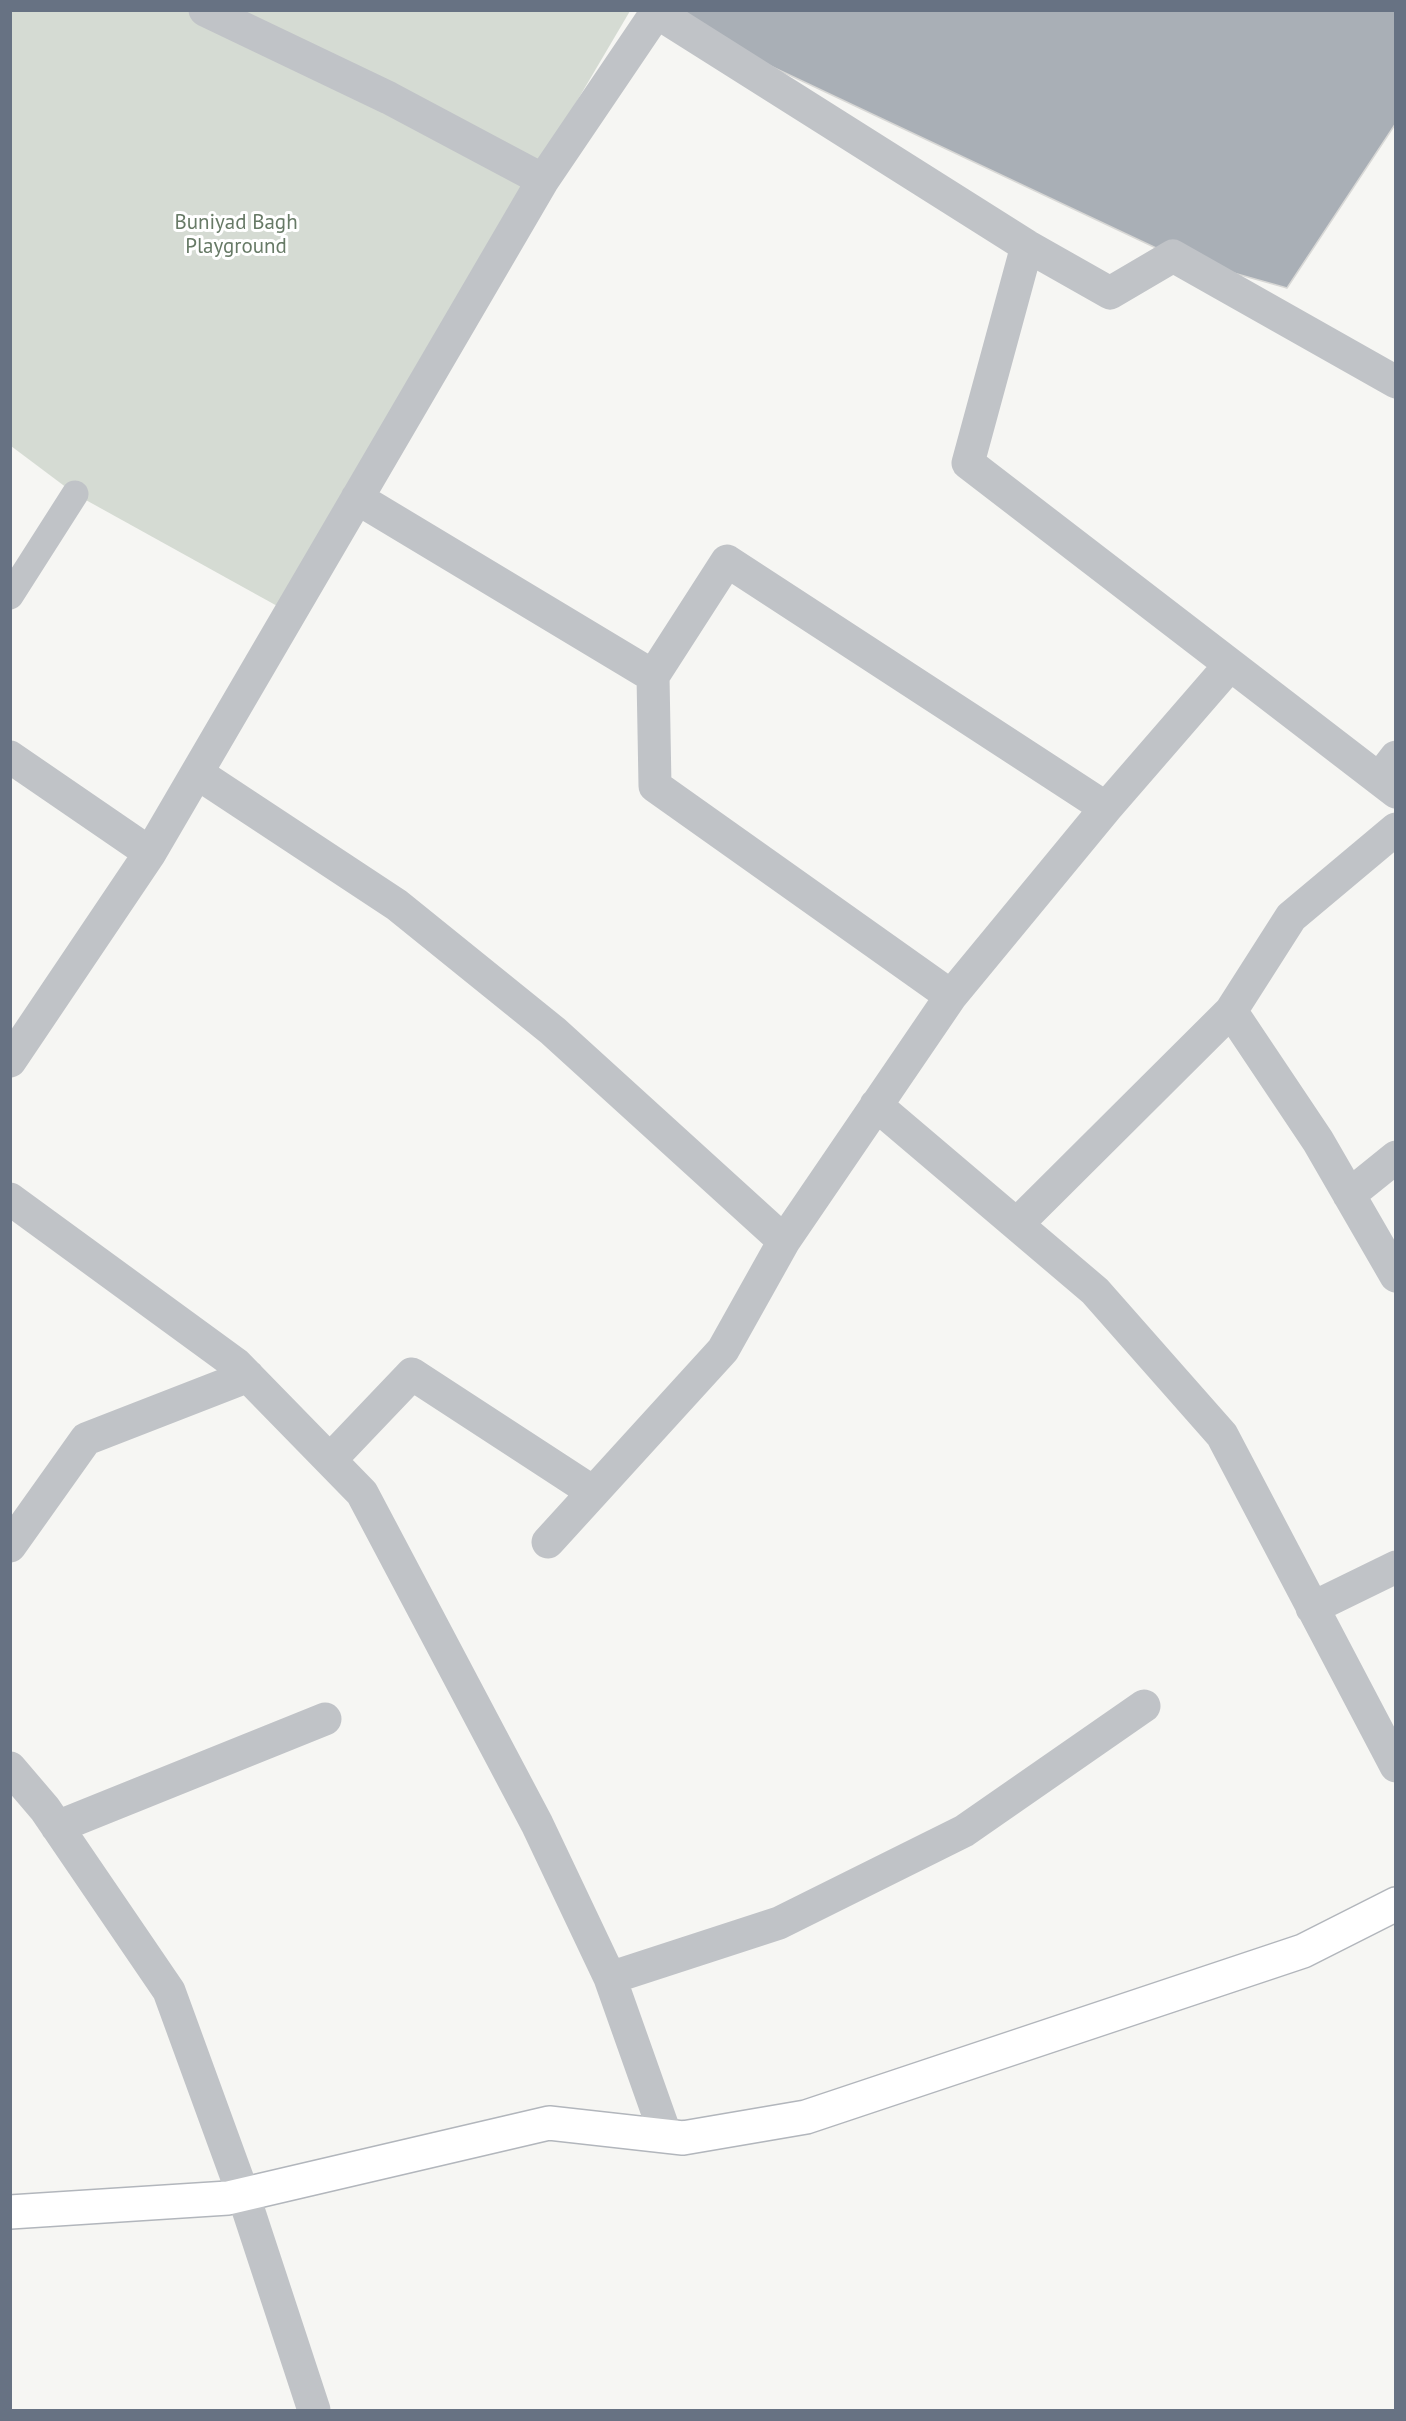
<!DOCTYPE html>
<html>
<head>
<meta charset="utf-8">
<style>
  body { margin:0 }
  #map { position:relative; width:1406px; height:2421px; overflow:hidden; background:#f6f6f3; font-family:"PT Sans",sans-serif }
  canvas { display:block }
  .frame { position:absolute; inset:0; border:12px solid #677283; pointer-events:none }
</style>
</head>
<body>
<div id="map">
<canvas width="1406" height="2421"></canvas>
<div class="frame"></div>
</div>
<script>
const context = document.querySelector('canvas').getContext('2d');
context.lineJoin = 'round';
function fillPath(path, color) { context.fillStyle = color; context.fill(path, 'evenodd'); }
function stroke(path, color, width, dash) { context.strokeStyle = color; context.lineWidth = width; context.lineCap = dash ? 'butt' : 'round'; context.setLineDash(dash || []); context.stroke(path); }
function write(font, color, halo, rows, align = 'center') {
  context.font = font + ' "PT Sans",sans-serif'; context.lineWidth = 6; context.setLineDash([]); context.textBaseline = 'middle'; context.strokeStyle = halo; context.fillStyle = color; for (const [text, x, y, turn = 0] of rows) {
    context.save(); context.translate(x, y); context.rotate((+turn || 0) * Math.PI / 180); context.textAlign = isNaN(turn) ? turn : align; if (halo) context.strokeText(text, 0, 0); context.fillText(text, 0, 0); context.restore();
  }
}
fillPath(new Path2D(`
  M 11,11 L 630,11 L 279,607 L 75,494 L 11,446 Z`), '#d5dbd3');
const building = new Path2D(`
  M 659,10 L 1396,10 L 1396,123 L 1287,288 L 1173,256 L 658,13 Z`);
fillPath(building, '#a9afb6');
stroke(building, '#d8d8d6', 1.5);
const secondary = new Path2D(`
  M 10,2212 L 228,2198 L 549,2123 L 683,2138 L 806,2117 L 1303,1951 L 1396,1904`);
stroke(secondary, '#b2b6bc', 36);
stroke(new Path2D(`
  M 10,596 L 75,494`), '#c0c3c7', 27);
stroke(new Path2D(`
  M 205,10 L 389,98 L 543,180
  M 658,13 L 1027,246 L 1110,293 L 1173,256 L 1396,382
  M 1027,246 L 968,463 L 1396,792
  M 357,498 L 653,676
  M 10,757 L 150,853
  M 197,773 L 397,905 L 553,1031 L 784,1241
  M 1379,779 L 1396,757
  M 951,996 L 655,786 L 653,676 L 727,561 L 1106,808
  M 1231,1011 L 1318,1141 L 1396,1276
  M 10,1061 L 150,853 L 543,180 L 658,10
  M 876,1105 L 1095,1291 L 1222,1435 L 1396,1766
  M 1349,1195 L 1396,1157
  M 10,1199 L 236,1364 L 362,1493 L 537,1824 L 610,1978 L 666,2136
  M 1017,1224 L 1231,1011 L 1291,917 L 1396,829
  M 330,1460 L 412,1374 L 593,1492
  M 548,1542 L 723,1350 L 784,1241 L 951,996 L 1106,808 L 1230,665
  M 10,1546 L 86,1439 L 248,1376
  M 1312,1608 L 1396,1567
  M 10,1768 L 45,1809 L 169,1991 L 243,2194 L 314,2410
  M 57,1827 L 325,1719
  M 610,1978 L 779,1923 L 964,1831 L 1144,1706`), '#c0c3c7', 33);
stroke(secondary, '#fff', 33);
write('21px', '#677a66', '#fff', [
  ["Buniyad Bagh",236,223],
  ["Playground",236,247]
]);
</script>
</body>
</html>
